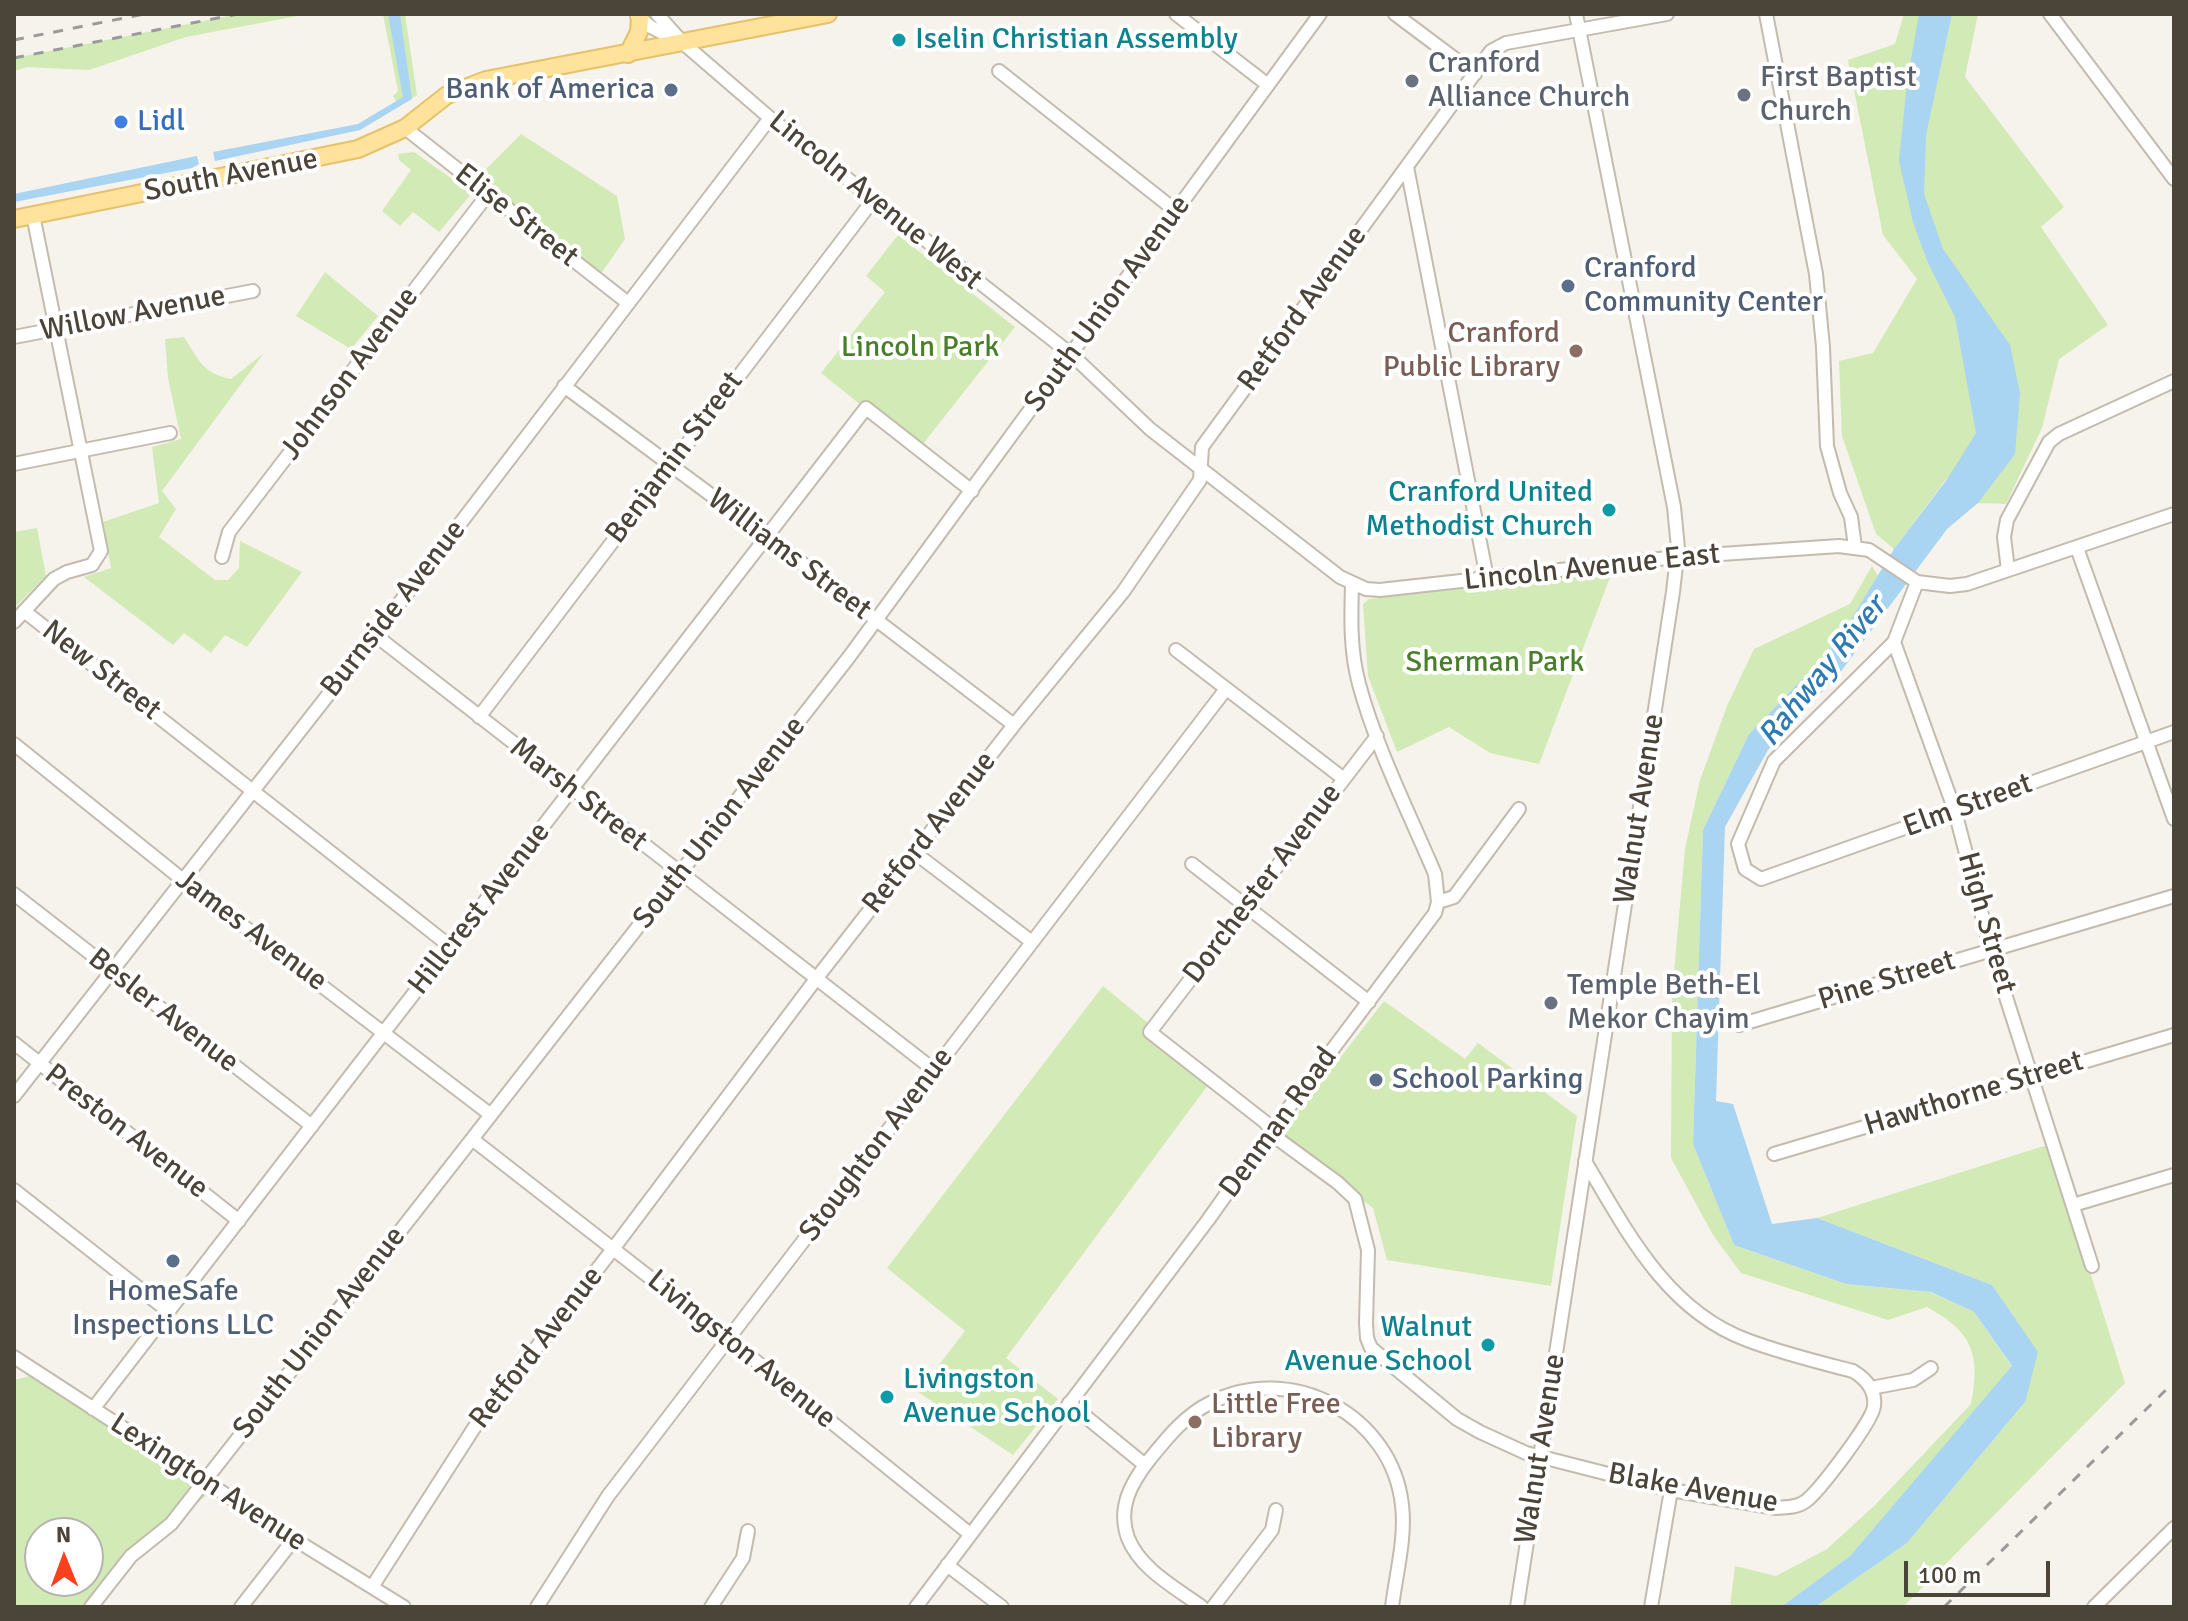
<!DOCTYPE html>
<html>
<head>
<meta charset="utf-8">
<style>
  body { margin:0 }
  #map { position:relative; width:2188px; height:1621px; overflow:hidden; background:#f6f3ec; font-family:Signika,sans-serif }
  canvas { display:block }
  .frame { position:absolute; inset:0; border:16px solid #4b4439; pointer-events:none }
  .north { position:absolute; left:24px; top:1517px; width:80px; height:80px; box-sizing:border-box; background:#fff; border:2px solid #b7b4b0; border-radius:50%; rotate:359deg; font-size:22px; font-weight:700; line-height:32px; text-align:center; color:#4b4439 }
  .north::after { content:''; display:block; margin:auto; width:28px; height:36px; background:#fc3f1d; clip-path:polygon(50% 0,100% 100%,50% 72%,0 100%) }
  .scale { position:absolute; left:1904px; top:1561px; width:146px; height:36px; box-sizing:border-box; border:4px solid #4b4439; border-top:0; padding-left:10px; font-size:24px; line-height:28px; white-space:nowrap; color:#4b4439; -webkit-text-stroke:6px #fff; paint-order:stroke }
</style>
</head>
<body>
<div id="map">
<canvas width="2188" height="1621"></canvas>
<div class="frame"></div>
<div class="north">N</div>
<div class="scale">100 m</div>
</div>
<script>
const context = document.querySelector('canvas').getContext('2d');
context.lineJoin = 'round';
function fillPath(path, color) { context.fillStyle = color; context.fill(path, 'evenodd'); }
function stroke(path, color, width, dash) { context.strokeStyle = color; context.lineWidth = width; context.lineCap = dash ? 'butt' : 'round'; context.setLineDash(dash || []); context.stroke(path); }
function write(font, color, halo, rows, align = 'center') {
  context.font = font + ' Signika,sans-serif'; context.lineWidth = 8; context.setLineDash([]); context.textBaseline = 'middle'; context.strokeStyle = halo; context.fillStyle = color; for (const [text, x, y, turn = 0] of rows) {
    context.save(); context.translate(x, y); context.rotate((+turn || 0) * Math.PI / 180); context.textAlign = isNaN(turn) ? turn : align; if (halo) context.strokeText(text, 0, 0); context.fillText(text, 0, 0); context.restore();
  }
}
fillPath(new Path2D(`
  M 240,14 L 308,14 L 186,37 L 89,70 L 27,67 L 14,71 L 14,58 Z
  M 383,14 L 405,14 L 417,95 L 399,106 L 393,96 L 398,91 Z
  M 1904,14 L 1978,14 L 1965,77 L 2064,207 L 2041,227 L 2108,325 L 2059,359 L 2042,428 L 2006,504 L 1978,503 L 1947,478 L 1894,549 L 1876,534 L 1842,436 L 1839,361 L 1873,353 L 1917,279 L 1883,235 L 1848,60 L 1895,44 Z
  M 521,134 L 617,196 L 625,239 L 601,274 L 479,176 Z
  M 414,152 L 472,193 L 439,232 L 413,212 L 400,226 L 382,211 L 411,170 L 399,160 L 398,154 Z
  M 898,235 L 1015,327 L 923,444 L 866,400 L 861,405 L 821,373 L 885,292 L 866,276 Z
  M 325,272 L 378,316 L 351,349 L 296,316 Z
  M 184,337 C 199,360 202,373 231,379 L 264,353 L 162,491 L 176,509 L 159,537 L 215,580 L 228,580 L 239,568 L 240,541 L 302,572 L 247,647 L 225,635 L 211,653 L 184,633 L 173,645 L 84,577 L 111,568 L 103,522 L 159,503 L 152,447 L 181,439 L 168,378 L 165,339 Z
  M 37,528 L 46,576 L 14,608 L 14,532 Z
  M 1872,566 L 1878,576 L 1836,644 L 1749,734 L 1703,830 L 1693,1144 L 1734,1245 L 1846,1284 L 1930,1292 L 1974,1312 L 2012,1367 L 1850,1556 L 1781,1607 L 1730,1607 L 1735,1566 L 1776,1576 L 1827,1549 L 1875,1505 L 1971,1404 C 1981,1353 1972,1332 1927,1307 L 1888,1320 L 1741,1273 L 1713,1235 L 1671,1158 L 1672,995 L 1685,849 L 1700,780 L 1727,706 L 1754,649 L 1850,604 Z
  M 1612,572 L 1539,764 L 1490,753 L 1449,727 L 1397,752 L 1368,676 L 1363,604 L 1369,599 Z
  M 1103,986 L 1282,1133 L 1384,1001 L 1465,1059 L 1478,1043 L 1577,1116 L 1551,1286 L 1387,1260 L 1373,1208 L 1208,1085 L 1006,1358 L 1058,1399 L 1013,1455 L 918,1392 L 965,1331 L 887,1268 Z
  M 2050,1144 L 2125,1383 L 1903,1607 L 1815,1607 L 1907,1543 L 2025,1402 L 1992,1285 L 1817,1218 Z
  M 42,1373 L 215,1488 L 114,1573 L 87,1607 L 14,1607 L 14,1380 ZM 40,1533 L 88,1533 L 88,1581 L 40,1581 Z`), '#d2eab5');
fillPath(new Path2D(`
  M 388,14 L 400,14 L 412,99 L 360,130 L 215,161 L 213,152 L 358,124 L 403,97 Z
  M 1919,14 L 1952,14 L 1926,135 L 1924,194 L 1943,249 L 2010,345 L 2020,393 L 2015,454 L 1978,503 L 1947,529 L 1839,674 L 1768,750 L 1725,827 L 1716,1101 L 1733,1104 L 1772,1224 L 1817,1218 L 1992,1285 L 2038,1352 L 2025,1402 L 1907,1543 L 1815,1607 L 1781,1607 L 1850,1556 L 2012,1366 L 1974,1312 L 1931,1292 L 1846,1284 L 1734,1245 L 1693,1144 L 1703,830 L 1749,734 L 1836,644 L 1894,549 L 1948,478 L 1976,433 L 1955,317 L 1928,263 L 1913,222 L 1899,161 L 1907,82 Z
  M 197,156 L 199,164 L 192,168 L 14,202 L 14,194 Z`), '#a9d4f2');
const minor = new Path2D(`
  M 657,14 L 683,43 L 770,118 L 1072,355 L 1150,429 L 1340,577 L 1366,589 L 1380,590 L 1677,557 L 1839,546 L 1869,550 L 1917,582 L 1950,586 L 1967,584 L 2174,514
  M 1176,14 L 1268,85
  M 1395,14 L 1475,74
  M 1766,14 L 1816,274 L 1823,347 L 1827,446 L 1840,493 L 1851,517 L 1855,547
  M 2050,14 L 2174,179
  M 637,16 L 651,27 L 676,40
  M 999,71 L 1176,211
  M 405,128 L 628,303
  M 1407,167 L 1487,578
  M 14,337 L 253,291
  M 564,386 L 769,538 L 1014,725
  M 14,464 L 170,433
  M 2077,548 L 2174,819
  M 222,557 L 229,532 L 488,194
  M 2008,570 L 2004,537 L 2007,520 L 2049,442 L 2059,434 L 2174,381
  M 1917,582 L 1894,642 L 1955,811 L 1991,950 L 2092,1266
  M 24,611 L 451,947
  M 14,622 L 54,579 L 67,572 L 92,565 L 101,551 L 33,215
  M 375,635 L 934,1070
  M 1894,642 L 1774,761 L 1738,844 L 1745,869 L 1761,879 L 2174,732
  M 1176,650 L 1344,779
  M 479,717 L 873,200
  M 1377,736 L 1150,1032 L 1265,1122 L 1278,1139 L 1338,1183 L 1355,1199 L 1368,1250 L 1366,1323 L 1367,1338 L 1371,1348 L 1457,1419 L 1480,1432 L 1526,1453 L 1671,1490 L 1776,1508 C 1786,1507 1797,1508 1806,1501 C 1819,1491 1873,1421 1874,1406 C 1876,1390 1866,1379 1853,1371 C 1818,1362 1781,1353 1747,1340 C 1666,1310 1626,1230 1585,1161
  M 14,744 L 183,880 L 491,1115
  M 915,853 L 1032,942
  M 1192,864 L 1369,1002
  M 14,894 L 312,1126
  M 1438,902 L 1454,897 L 1519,809
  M 1739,1025 L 2174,896
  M 14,1043 L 239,1221
  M 14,1096 L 375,635 L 770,118
  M 472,1139 L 721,1333 L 970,1534
  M 1774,1154 L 2174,1035
  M 14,1190 L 168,1311
  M 2073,1205 L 2174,1175
  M 14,1357 L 294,1539 L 404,1607
  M 1871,1388 L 1913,1380 L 1931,1368
  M 1069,1403 L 1145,1465
  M 93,1409 L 866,408 L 972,491
  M 947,1565 L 1002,1607
  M 372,1587 L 474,1428 L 613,1249 L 816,979 L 1014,725 L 1123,592 L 1200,480 L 1202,447 L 1491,51 L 1506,43 L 1667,14
  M 91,1607 L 131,1556 L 171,1524 L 849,657 L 1320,14
  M 241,1607 L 294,1539
  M 537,1607 L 608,1496 L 1226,689
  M 711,1607 L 743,1558 L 748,1531
  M 916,1607 L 1208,1220 L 1272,1130 L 1435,913 L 1438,902 L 1435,874 C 1410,815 1375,745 1359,684 C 1350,651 1351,618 1352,585
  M 1202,1607 C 1176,1588 1140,1569 1128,1538 C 1117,1508 1131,1483 1149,1460 C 1167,1438 1184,1416 1210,1403 C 1291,1361 1392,1415 1402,1505 C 1406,1538 1396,1574 1392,1607
  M 1213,1607 L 1272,1530 L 1276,1510
  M 1517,1607 L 1673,592 L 1678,548 L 1674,507 L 1576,14
  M 1651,1607 L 1671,1490
  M 2094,1607 L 2174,1528`);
const major = new Path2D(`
  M 628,54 L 639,32 L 640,18
  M 14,219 L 358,149 L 405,128 L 447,95 L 486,80 L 828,14`);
stroke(minor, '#c2bbae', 16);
stroke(major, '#e6c16a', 20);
stroke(minor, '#fff', 12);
stroke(major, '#ffe39c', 16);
stroke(new Path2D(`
  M 14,40 L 144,14
  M 14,58 L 238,14
  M 1944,1607 L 2174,1382`), '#9a9a9a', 3, [10, 10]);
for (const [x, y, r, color] of [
  [899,40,8,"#0f9aa8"],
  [1412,81,8,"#6b7280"],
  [671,90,8,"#5c6f8a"],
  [1744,95,8,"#6b7280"],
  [121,122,8,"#3f7fe0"],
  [1568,286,8,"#5c6f8a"],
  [1576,351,8,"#8d6e63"],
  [1609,510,8,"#0f9aa8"],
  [1551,1003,8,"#6b7280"],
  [1376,1080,8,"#5c6f8a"],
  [173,1261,8,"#5c6f8a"],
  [1488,1345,8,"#0f9aa8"],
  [887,1397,8,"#0f9aa8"],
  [1195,1422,8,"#8d6e63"]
]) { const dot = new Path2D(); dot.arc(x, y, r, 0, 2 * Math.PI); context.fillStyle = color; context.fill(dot); stroke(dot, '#fff', 3); }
write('30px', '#0d838f', '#fff', [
  ["Iselin Christian Assembly",915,40],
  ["Cranford United",1593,493,"right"],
  ["Methodist Church",1593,527,"right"],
  ["Walnut",1472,1328,"right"],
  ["Avenue School",1472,1362,"right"],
  ["Livingston",903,1380],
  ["Avenue School",903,1414]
], 'left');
write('30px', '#5b616d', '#fff', [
  ["Cranford",1428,64],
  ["Alliance Church",1428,98],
  ["First Baptist",1760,78],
  ["Church",1760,112],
  ["Temple Beth-El",1567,986],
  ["Mekor Chayim",1567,1020]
], 'left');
write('30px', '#4e5e75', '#fff', [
  ["Bank of America",655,90,"right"],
  ["Cranford",1584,269],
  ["Community Center",1584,303],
  ["School Parking",1392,1080],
  ["HomeSafe",173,1292,"center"],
  ["Inspections LLC",173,1326,"center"]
], 'left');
write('30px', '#366cbe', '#fff', [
  ["Lidl",137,122]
], 'left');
write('30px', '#4b4439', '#fff', [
  ["South Avenue",231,176,-11],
  ["Lincoln Avenue West",875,201,39],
  ["Elise Street",516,216,38],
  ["South Union Avenue",1108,304,-54],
  ["Retford Avenue",1303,309,-54],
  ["Willow Avenue",133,314,-11],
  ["Johnson Avenue",350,374,-53],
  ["Benjamin Street",675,458,-53],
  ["Williams Street",789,555,37],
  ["Lincoln Avenue East",1592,568,-6],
  ["Burnside Avenue",394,609,-52],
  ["New Street",101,671,38],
  ["Marsh Street",578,795,38],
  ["Elm Street",1968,806,-20],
  ["Walnut Avenue",1640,809,-81],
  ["South Union Avenue",720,823,-52],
  ["Retford Avenue",930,833,-52],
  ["Dorchester Avenue",1263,884,-53],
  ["Hillcrest Avenue",480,909,-52],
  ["High Street",1986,923,74],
  ["James Avenue",251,931,37],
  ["Pine Street",1887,981,-17],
  ["Besler Avenue",163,1011,38],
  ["Hawthorne Street",1974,1094,-17],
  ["Denman Road",1279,1123,-54],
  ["Preston Avenue",126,1132,38],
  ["Stoughton Avenue",877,1145,-53],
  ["South Union Avenue",320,1333,-52],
  ["Retford Avenue",537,1348,-52],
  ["Livingston Avenue",741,1350,39],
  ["Walnut Avenue",1541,1449,-81],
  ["Lexington Avenue",208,1483,33],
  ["Blake Avenue",1693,1489,10]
]);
write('30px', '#785e54', '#fff', [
  ["Cranford",1560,334],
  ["Public Library",1560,368],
  ["Little Free",1211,1405,"left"],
  ["Library",1211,1439,"left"]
], 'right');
write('30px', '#4a7f2a', '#fff', [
  ["Lincoln Park",920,348],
  ["Sherman Park",1495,663]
]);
write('italic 32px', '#2e7ab2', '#fff', [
  ["Rahway River",1823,672,-51]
]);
</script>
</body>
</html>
